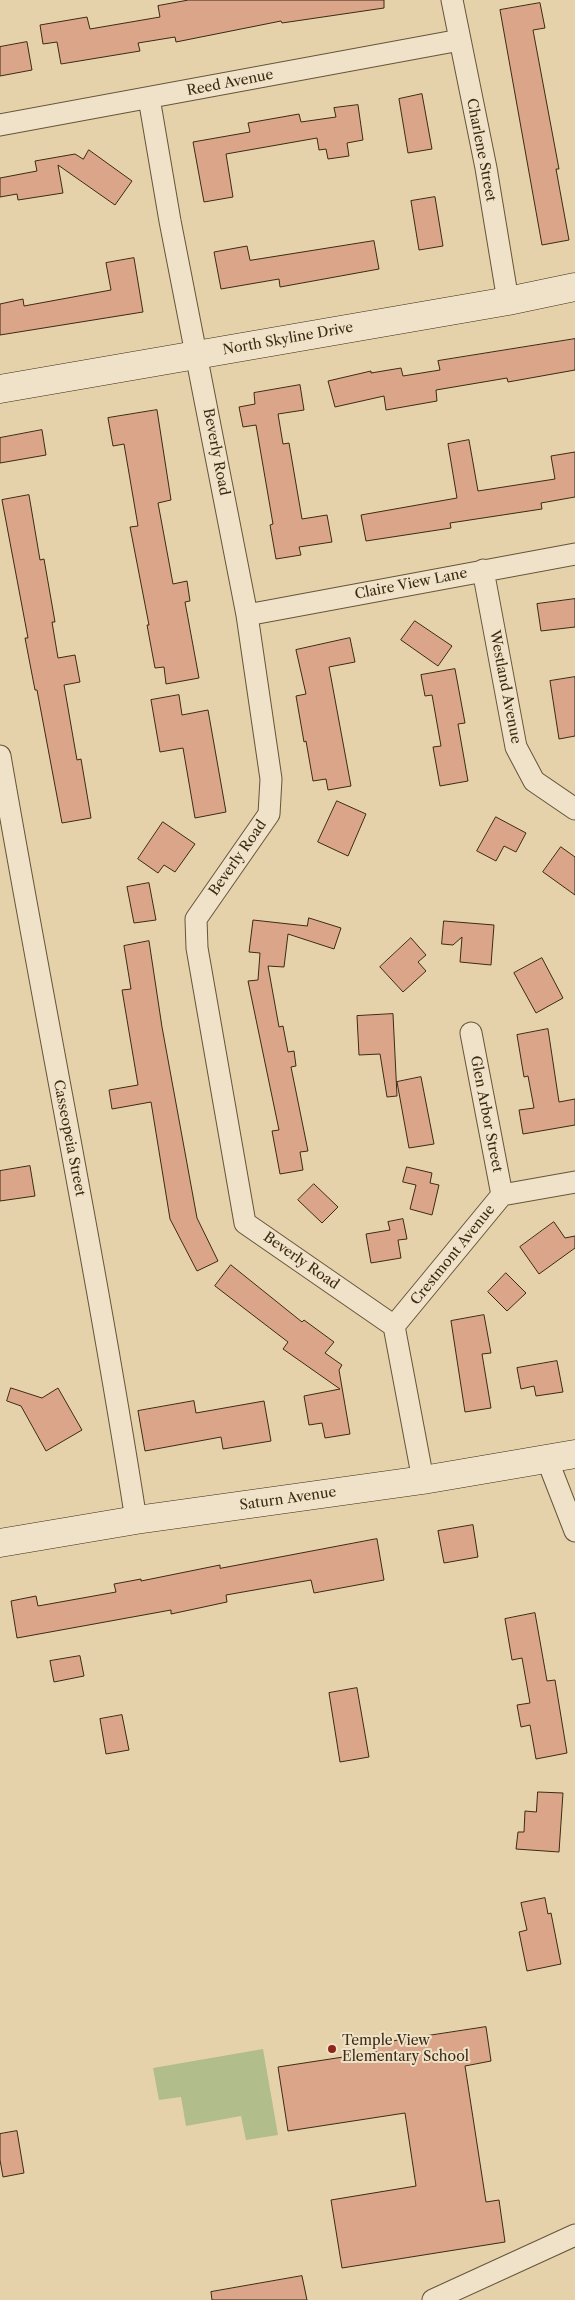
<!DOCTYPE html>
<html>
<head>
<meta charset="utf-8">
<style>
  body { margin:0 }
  canvas { display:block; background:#e6d2aa }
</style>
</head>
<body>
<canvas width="575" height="2300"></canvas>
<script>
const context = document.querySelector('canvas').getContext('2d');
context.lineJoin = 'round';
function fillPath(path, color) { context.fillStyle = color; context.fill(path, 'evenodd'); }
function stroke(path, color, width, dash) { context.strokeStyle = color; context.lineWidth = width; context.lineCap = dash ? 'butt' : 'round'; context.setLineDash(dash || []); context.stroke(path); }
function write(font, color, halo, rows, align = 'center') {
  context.font = font + ' "Libre Caslon Text",serif'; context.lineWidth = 4; context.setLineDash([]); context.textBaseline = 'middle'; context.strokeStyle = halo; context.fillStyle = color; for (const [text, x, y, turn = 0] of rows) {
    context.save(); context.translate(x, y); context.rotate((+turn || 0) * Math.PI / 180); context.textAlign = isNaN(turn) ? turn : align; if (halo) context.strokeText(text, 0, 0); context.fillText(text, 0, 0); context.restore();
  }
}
fillPath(new Path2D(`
  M 263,2049 L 278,2135 L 246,2140 L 241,2116 L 186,2126 L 181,2097 L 159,2100 L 153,2068 Z`), '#b1bd8b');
const building = new Path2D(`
  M 189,0 L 384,0 L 384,8 L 282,23 L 281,21 L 176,42 L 175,37 L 138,43 L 140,51 L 61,64 L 57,42 L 43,44 L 40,25 L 87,17 L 90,29 L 160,17 L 158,6 Z
  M 540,3 L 545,28 L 533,30 L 559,169 L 556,169 L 569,240 L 542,245 L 500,10 Z
  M 27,42 L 32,70 L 0,76 L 0,47 Z
  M 422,94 L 432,149 L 408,153 L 399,99 Z
  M 358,105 L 363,140 L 347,143 L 349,156 L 328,159 L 326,149 L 319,150 L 317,138 L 226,154 L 233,197 L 204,202 L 193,142 L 250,132 L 248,123 L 299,114 L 301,122 L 336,117 L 334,108 Z
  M 89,150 L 132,181 L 115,205 L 58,165 L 63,193 L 18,200 L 17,194 L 0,197 L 0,178 L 37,171 L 35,161 L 75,154 L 83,159 Z
  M 435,197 L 443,246 L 419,250 L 411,201 Z
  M 374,241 L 379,269 L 280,287 L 279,279 L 221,289 L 214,252 L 247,246 L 250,260 Z
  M 134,258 L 143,312 L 0,335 L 0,304 L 23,299 L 24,306 L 111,290 L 106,263 Z
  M 575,339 L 575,370 L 508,382 L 507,378 L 436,390 L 437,401 L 386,410 L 384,396 L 335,407 L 328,381 L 371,371 L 371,373 L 401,368 L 403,376 L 440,370 L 438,361 Z
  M 300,385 L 304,410 L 278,414 L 283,444 L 289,443 L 302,519 L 327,515 L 332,542 L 299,547 L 301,555 L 276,559 L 270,525 L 273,524 L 256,425 L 243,427 L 239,407 L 255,404 L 254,393 Z
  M 157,410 L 171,500 L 158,503 L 173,584 L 187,581 L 190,601 L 185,602 L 199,678 L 166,684 L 164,667 L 155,668 L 147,625 L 149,625 L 130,527 L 138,526 L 124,444 L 113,446 L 108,418 Z
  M 42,430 L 46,455 L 0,463 L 0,438 Z
  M 469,440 L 478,491 L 555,479 L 551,456 L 575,452 L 575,497 L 541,503 L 542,509 L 450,523 L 451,528 L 366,541 L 361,515 L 457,498 L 448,444 Z
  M 29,495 L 40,560 L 44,559 L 55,622 L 52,622 L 58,658 L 75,655 L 80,682 L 64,685 L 77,760 L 81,759 L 91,818 L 62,823 L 37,690 L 35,690 L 25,638 L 28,638 L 2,500 Z
  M 575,599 L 575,627 L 541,631 L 537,604 Z
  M 415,621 L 452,646 L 438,666 L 401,640 Z
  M 350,638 L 355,662 L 329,667 L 351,786 L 328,790 L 326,779 L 313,781 L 306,741 L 304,742 L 296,696 L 306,694 L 296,650 Z
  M 455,669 L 465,723 L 458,724 L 468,781 L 440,786 L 433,747 L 441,746 L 432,695 L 425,696 L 421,675 Z
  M 575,677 L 575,736 L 559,739 L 550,681 Z
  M 179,695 L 182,715 L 208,710 L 226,812 L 195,818 L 183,748 L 160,752 L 151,700 Z
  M 337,801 L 366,814 L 348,856 L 318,842 Z
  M 496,817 L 526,833 L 516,852 L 504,846 L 496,861 L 477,851 Z
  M 163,822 L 195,844 L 175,872 L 164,865 L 158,873 L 138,859 Z
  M 561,847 L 575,857 L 575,895 L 543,872 Z
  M 149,883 L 156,920 L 134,923 L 127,887 Z
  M 309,918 L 341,928 L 334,949 L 288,934 L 284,967 L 268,966 L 279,1027 L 283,1026 L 288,1052 L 294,1051 L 296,1066 L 291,1067 L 308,1151 L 300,1152 L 303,1170 L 280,1174 L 272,1131 L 279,1130 L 248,981 L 258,980 L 260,953 L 249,952 L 253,920 L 307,926 Z
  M 444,921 L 494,925 L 491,965 L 460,962 L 462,937 L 453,945 L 442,944 Z
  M 411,938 L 426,955 L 418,962 L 426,971 L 403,992 L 380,967 Z
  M 149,941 L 162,1027 L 197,1218 L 218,1261 L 197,1271 L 170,1219 L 151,1102 L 112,1109 L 109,1090 L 138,1085 L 122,990 L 131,989 L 124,946 Z
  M 542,958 L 563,998 L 536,1013 L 514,973 Z
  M 393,1014 L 397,1096 L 387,1097 L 380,1054 L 359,1055 L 357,1016 Z
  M 548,1029 L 559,1102 L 575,1099 L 575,1125 L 523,1134 L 519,1110 L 534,1108 L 528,1076 L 524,1077 L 517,1035 Z
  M 421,1077 L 434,1144 L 409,1148 L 397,1082 Z
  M 30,1166 L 35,1196 L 0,1201 L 0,1171 Z
  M 407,1167 L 432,1173 L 430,1183 L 439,1185 L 432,1215 L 410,1209 L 416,1185 L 403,1182 Z
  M 314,1184 L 338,1207 L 322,1223 L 298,1200 Z
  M 403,1219 L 407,1239 L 398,1240 L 401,1258 L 371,1263 L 366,1234 L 390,1230 L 388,1222 Z
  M 554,1222 L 565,1238 L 575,1236 L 575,1248 L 539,1274 L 520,1247 Z
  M 231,1265 L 302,1322 L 304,1320 L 334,1342 L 325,1353 L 342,1365 L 339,1370 L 350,1434 L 325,1438 L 322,1423 L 309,1425 L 304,1396 L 340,1389 L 283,1349 L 288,1342 L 215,1286 Z
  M 506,1273 L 526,1293 L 507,1311 L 488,1292 Z
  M 484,1315 L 491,1353 L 482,1354 L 491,1408 L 465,1412 L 451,1321 Z
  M 557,1361 L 563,1392 L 536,1396 L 534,1386 L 521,1389 L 517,1368 Z
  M 11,1388 L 42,1398 L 58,1388 L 82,1430 L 46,1451 L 21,1406 L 7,1401 Z
  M 194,1401 L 196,1413 L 264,1401 L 271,1441 L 223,1449 L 221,1437 L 145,1451 L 138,1411 Z
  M 473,1525 L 478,1557 L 444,1563 L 438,1531 Z
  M 377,1539 L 384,1580 L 314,1593 L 311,1580 L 226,1595 L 227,1602 L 171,1614 L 171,1610 L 17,1638 L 11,1601 L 36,1596 L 38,1606 L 116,1592 L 114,1584 L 141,1579 L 141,1581 L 220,1565 L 220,1568 Z
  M 535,1613 L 547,1681 L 555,1680 L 567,1753 L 536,1759 L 530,1725 L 521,1727 L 517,1705 L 530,1703 L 522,1658 L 512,1660 L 505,1619 Z
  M 80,1656 L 84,1676 L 54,1682 L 50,1661 Z
  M 357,1688 L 369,1757 L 340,1762 L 329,1693 Z
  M 122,1715 L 129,1750 L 106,1754 L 100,1719 Z
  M 538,1792 L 563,1793 L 559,1852 L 516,1849 L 518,1832 L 524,1832 L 525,1811 L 536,1812 Z
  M 545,1898 L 548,1914 L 551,1913 L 561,1964 L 527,1971 L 519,1932 L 527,1930 L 521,1903 Z
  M 486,2027 L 491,2061 L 465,2066 L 486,2202 L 499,2200 L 505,2242 L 342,2268 L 331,2200 L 416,2186 L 405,2113 L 288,2131 L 278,2067 L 376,2052 L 375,2044 Z
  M 17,2131 L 24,2173 L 3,2177 L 0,2160 L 0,2134 Z
  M 302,2276 L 307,2300 L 212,2300 L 211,2292 Z`);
fillPath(building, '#dba589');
stroke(building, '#3c2b13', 1);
const street = new Path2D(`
  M 452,0 L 486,168 L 508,301
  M 149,98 L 170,221 L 247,615 L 271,779 L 269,814 L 196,919 L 197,948 L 245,1223 L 394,1326 L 423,1480
  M 0,125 L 460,40
  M 483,570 L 516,747 L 534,781 L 575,809
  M 247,615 L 575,554
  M 0,756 C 44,1011 96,1264 136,1520
  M 471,1033 L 502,1195
  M 394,1326 L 502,1195 L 575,1182
  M 547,1459 L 575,1531
  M 433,2300 L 575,2235`);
const secondary = new Path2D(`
  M 0,389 L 508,301 L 575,287
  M 0,1543 L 136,1520 L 423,1480 L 575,1454`);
stroke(street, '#665539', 23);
stroke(secondary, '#3c2b13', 29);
stroke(street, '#efe2c8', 21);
stroke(secondary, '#efe2c8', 28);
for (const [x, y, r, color] of [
  [332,2049,5,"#8f2418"]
]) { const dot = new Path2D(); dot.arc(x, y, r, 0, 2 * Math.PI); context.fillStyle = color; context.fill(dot); stroke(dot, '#efe2c8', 2); }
write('14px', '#3c2b13', '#efe2c8', [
  ["Reed Avenue",230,83,-11],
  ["Charlene Street",481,150,79],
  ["North Skyline Drive",288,339,-10],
  ["Beverly Road",216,452,79],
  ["Claire View Lane",411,584,-11],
  ["Westland Avenue",505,687,79],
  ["Beverly Road",238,858,-55],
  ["Glen Arbor Street",486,1114,79],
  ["Casseopeia Street",69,1138,79],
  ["Crestmont Avenue",453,1255,-51],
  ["Beverly Road",301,1261,35],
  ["Saturn Avenue",288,1499,-8]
]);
write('14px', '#3c2b13', '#efe2c8', [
  ["Temple View",342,2041],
  ["Elementary School",342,2057]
], 'left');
</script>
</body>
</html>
